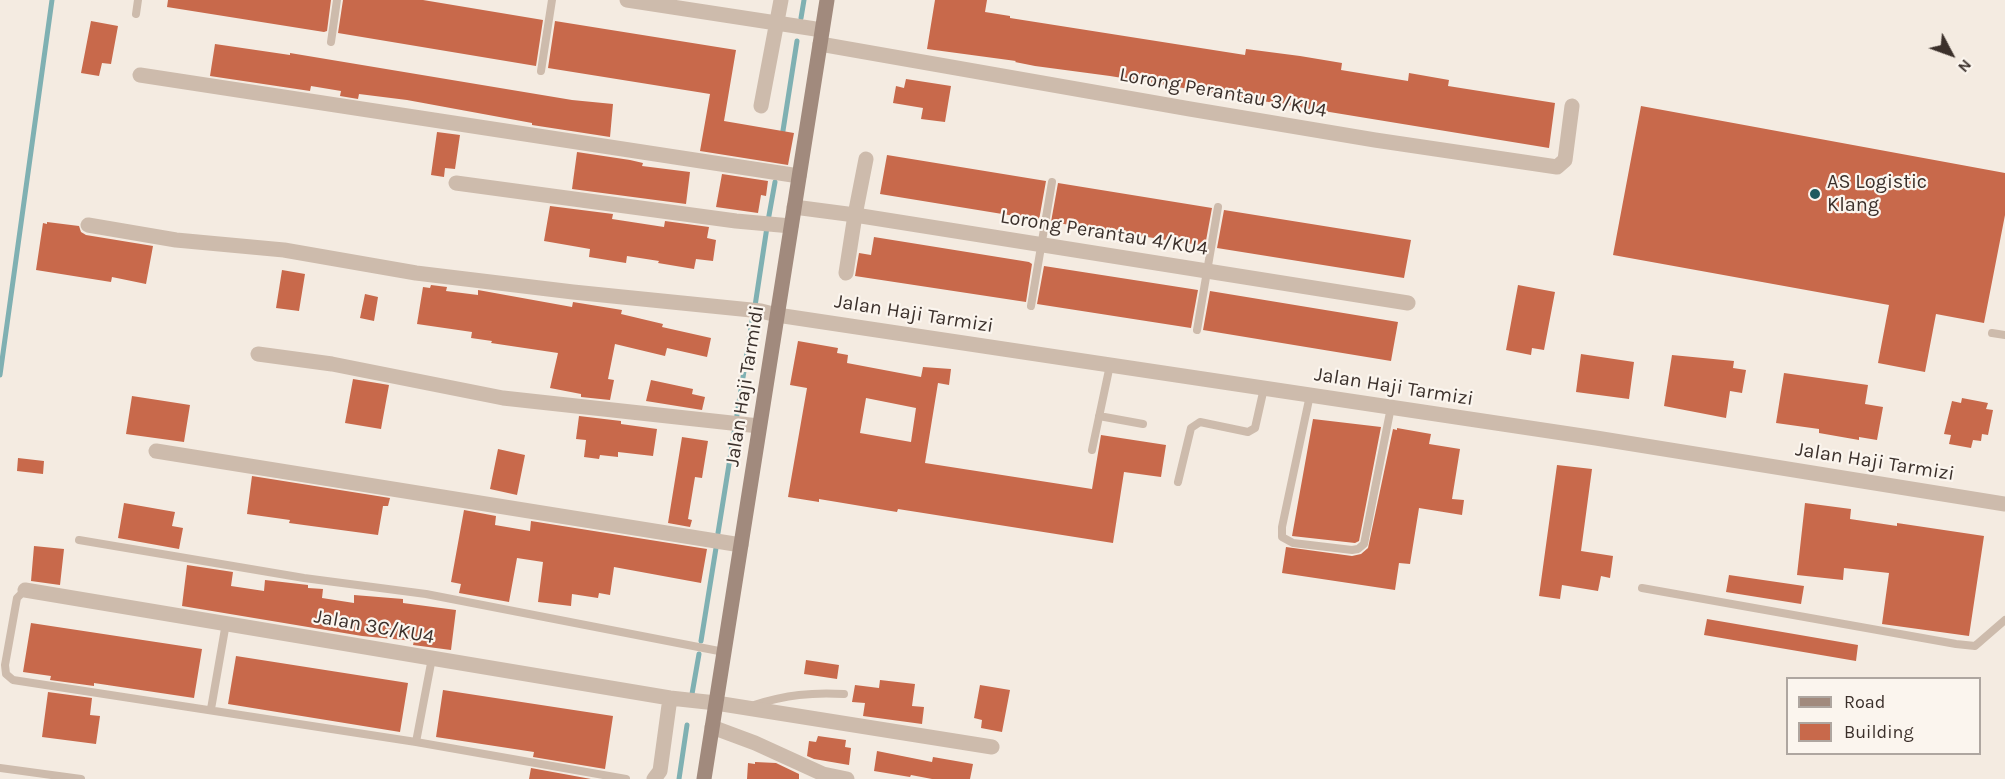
<!DOCTYPE html>
<html>
<head>
<meta charset="utf-8">
<style>
  body { margin:0 }
  #map { position:relative; width:2005px; height:779px; overflow:hidden; background:#f4ebe1; font-family:Karla,sans-serif }
  canvas { display:block }
  .legend { position:absolute; left:1786px; top:677px; width:195px; height:78px; box-sizing:border-box; background:#fbf5ee; border:2px solid #aea6a0; margin:0; padding:8px 10px; list-style:none; font-size:18px; color:#3b302b }
  .legend li { display:flex; align-items:center; gap:12px; height:30px }
  .legend b { width:30px; border:2px solid #aea6a0 }
  .north { position:absolute; left:1921px; top:24px; width:60px; height:60px; -webkit-text-stroke:4px #fbf5ee; paint-order:stroke; rotate:131deg; font-size:16px; font-weight:700; line-height:24px; text-align:center; color:#3b302b }
  .north::after { content:''; display:block; margin:auto; width:21px; height:27px; background:#3b302b; clip-path:polygon(50% 0,100% 100%,50% 72%,0 100%) }
</style>
</head>
<body>
<div id="map">
<canvas width="2005" height="779"></canvas>
<ul class="legend">
<li><b style="height:8px;background:#a18a7d"></b>Road</li>
<li><b style="height:16px;background:#c8694b"></b>Building</li>
</ul>
<div class="north">N</div>
</div>
<script>
const context = document.querySelector('canvas').getContext('2d');
context.lineJoin = 'round';
function stroke(path, color, width, dash) { context.strokeStyle = color; context.lineWidth = width; context.lineCap = dash ? 'butt' : 'round'; context.setLineDash(dash || []); context.stroke(path); }
function fillPath(path, color) { context.fillStyle = color; context.fill(path, 'evenodd'); }
function write(font, color, halo, rows, align = 'center') {
  context.font = font + ' Karla,sans-serif'; context.lineWidth = 4.5; context.setLineDash([]); context.textBaseline = 'middle'; context.strokeStyle = halo; context.fillStyle = color; for (const [text, x, y, turn = 0] of rows) {
    context.save(); context.translate(x, y); context.rotate((+turn || 0) * Math.PI / 180); context.textAlign = isNaN(turn) ? turn : align; if (halo) context.strokeText(text, 0, 0); context.fillText(text, 0, 0); context.restore();
  }
}
stroke(new Path2D(`
  M 801,18 L 804,0
  M 782,137 L 797,41
  M 768,221 L 775,182
  M 755,306 L 767,227
  M 0,375 L 52,0
  M 718,533 L 753,315
  M 701,641 L 716,548
  M 692,694 L 699,654
  M 679,779 L 687,725`), '#7fb0b2', 5);
fillPath(new Path2D(`
  M 168,0 L 331,0 L 327,31 L 324,32 L 167,7 Z
  M 343,0 L 423,0 L 543,20 L 536,66 L 338,33 Z
  M 935,0 L 987,0 L 985,12 L 1010,16 L 1010,18 L 1245,55 L 1246,49 L 1300,56 L 1342,63 L 1341,70 L 1408,81 L 1409,73 L 1449,80 L 1448,86 L 1555,103 L 1549,148 L 1110,76 L 1035,66 L 1015,62 L 1016,61 L 927,49 Z
  M 91,21 L 118,26 L 111,64 L 102,63 L 99,76 L 81,73 Z
  M 555,21 L 736,50 L 724,121 L 794,133 L 788,165 L 700,151 L 710,94 L 548,68 Z
  M 215,44 L 290,55 L 290,53 L 572,100 L 613,104 L 610,137 L 532,125 L 532,123 L 407,100 L 359,94 L 358,99 L 340,96 L 341,91 L 311,86 L 310,91 L 210,76 Z
  M 906,79 L 951,86 L 945,122 L 921,119 L 923,108 L 893,103 L 896,86 L 904,88 Z
  M 1641,106 L 2005,173 L 2005,215 L 1984,323 L 1936,314 L 1925,372 L 1878,363 L 1889,305 L 1613,255 Z
  M 437,132 L 460,135 L 455,169 L 445,168 L 444,177 L 431,175 Z
  M 577,152 L 630,160 L 643,163 L 642,166 L 690,172 L 686,204 L 572,189 Z
  M 887,155 L 1046,181 L 1039,220 L 880,194 Z
  M 722,174 L 768,181 L 766,196 L 761,195 L 758,213 L 716,207 Z
  M 1058,183 L 1212,208 L 1205,246 L 1051,222 Z
  M 550,206 L 613,214 L 612,219 L 664,227 L 665,221 L 709,227 L 707,238 L 716,240 L 713,261 L 696,259 L 694,269 L 658,263 L 659,261 L 627,256 L 626,263 L 589,257 L 590,249 L 544,241 Z
  M 1224,210 L 1411,240 L 1404,278 L 1217,248 Z
  M 47,222 L 79,226 L 81,232 L 86,235 L 153,246 L 146,284 L 112,277 L 111,282 L 36,270 L 43,223 L 47,224 Z
  M 874,237 L 1029,262 L 1032,264 L 1026,302 L 855,276 L 859,253 L 871,255 Z
  M 1044,266 L 1198,290 L 1191,328 L 1037,304 Z
  M 282,270 L 305,274 L 299,311 L 276,308 Z
  M 431,285 L 447,287 L 446,291 L 478,295 L 478,290 L 572,307 L 573,302 L 622,310 L 621,314 L 663,324 L 662,327 L 711,338 L 707,357 L 667,348 L 665,356 L 615,344 L 608,379 L 614,380 L 610,400 L 581,397 L 581,394 L 550,388 L 558,353 L 491,343 L 492,341 L 471,338 L 472,332 L 417,324 L 423,287 L 430,288 Z
  M 1518,285 L 1555,292 L 1544,350 L 1532,348 L 1531,355 L 1506,350 Z
  M 1210,291 L 1398,322 L 1391,361 L 1203,330 Z
  M 365,294 L 378,297 L 374,321 L 360,318 Z
  M 798,341 L 838,348 L 837,353 L 848,355 L 847,363 L 921,377 L 923,367 L 951,369 L 949,385 L 938,383 L 925,463 L 1092,489 L 1101,435 L 1166,445 L 1161,477 L 1124,472 L 1113,543 L 898,509 L 897,512 L 819,499 L 819,502 L 788,497 L 807,388 L 790,385 ZM 866,398 L 916,408 L 911,442 L 860,433 Z
  M 1581,354 L 1634,362 L 1629,399 L 1576,392 Z
  M 1672,355 L 1734,361 L 1733,368 L 1746,370 L 1742,393 L 1730,391 L 1726,418 L 1664,406 Z
  M 1784,373 L 1868,385 L 1865,404 L 1883,407 L 1877,440 L 1859,437 L 1859,440 L 1819,433 L 1819,429 L 1776,423 Z
  M 353,379 L 389,385 L 381,429 L 345,423 Z
  M 651,380 L 693,389 L 692,394 L 705,397 L 702,410 L 646,401 Z
  M 132,396 L 190,405 L 184,442 L 126,434 Z
  M 1962,398 L 1988,403 L 1986,409 L 1993,410 L 1988,435 L 1982,434 L 1981,441 L 1973,440 L 1971,448 L 1949,444 L 1951,435 L 1944,434 L 1952,401 L 1961,403 Z
  M 579,416 L 621,421 L 621,424 L 657,429 L 653,456 L 618,452 L 618,457 L 600,455 L 599,459 L 584,457 L 586,440 L 576,439 Z
  M 1313,419 L 1381,427 L 1359,541 L 1355,543 L 1292,536 Z
  M 1397,428 L 1431,434 L 1429,444 L 1460,449 L 1452,499 L 1464,500 L 1462,515 L 1419,508 L 1410,564 L 1399,563 L 1395,590 L 1282,573 L 1286,547 L 1352,556 L 1361,554 L 1368,548 L 1393,429 L 1397,430 Z
  M 682,437 L 708,441 L 702,478 L 695,477 L 688,519 L 692,520 L 690,527 L 668,523 Z
  M 498,449 L 525,455 L 517,495 L 490,489 Z
  M 18,458 L 44,461 L 43,474 L 17,471 Z
  M 1557,465 L 1592,469 L 1581,551 L 1613,556 L 1610,578 L 1601,576 L 1598,591 L 1562,585 L 1560,599 L 1539,596 Z
  M 252,476 L 390,498 L 388,506 L 383,506 L 378,535 L 289,523 L 290,520 L 247,514 Z
  M 124,503 L 175,512 L 172,526 L 183,528 L 179,549 L 118,538 Z
  M 1805,503 L 1851,509 L 1850,519 L 1897,526 L 1897,523 L 1984,536 L 1969,636 L 1882,624 L 1889,573 L 1844,568 L 1843,580 L 1797,575 Z
  M 464,510 L 496,516 L 495,525 L 530,531 L 531,521 L 707,549 L 701,583 L 614,567 L 610,595 L 599,593 L 598,598 L 572,594 L 571,606 L 538,602 L 543,562 L 517,558 L 509,602 L 459,593 L 461,584 L 451,582 Z
  M 34,546 L 64,549 L 60,585 L 31,581 Z
  M 187,565 L 233,572 L 231,586 L 264,591 L 265,580 L 308,585 L 308,588 L 323,589 L 322,598 L 354,603 L 354,595 L 403,599 L 403,603 L 456,610 L 451,650 L 413,645 L 414,641 L 362,636 L 182,606 Z
  M 1729,575 L 1804,586 L 1801,604 L 1726,592 Z
  M 1707,619 L 1858,645 L 1856,661 L 1704,635 Z
  M 31,623 L 202,649 L 194,698 L 94,683 L 94,686 L 50,680 L 51,676 L 23,672 Z
  M 236,656 L 408,683 L 400,732 L 228,704 Z
  M 806,660 L 839,665 L 837,679 L 804,674 Z
  M 880,680 L 915,684 L 912,706 L 924,707 L 922,724 L 863,716 L 865,703 L 852,702 L 855,685 L 879,688 Z
  M 980,685 L 1010,690 L 1002,732 L 981,728 L 982,720 L 974,718 Z
  M 443,690 L 613,716 L 605,769 L 533,757 L 534,752 L 436,737 Z
  M 48,692 L 92,698 L 90,715 L 100,716 L 96,744 L 42,737 Z
  M 818,736 L 846,740 L 845,747 L 851,748 L 849,765 L 814,759 L 807,756 L 809,741 L 816,742 Z
  M 877,751 L 932,762 L 933,757 L 973,764 L 970,779 L 932,779 L 911,775 L 910,777 L 874,771 Z
  M 755,762 L 776,763 L 799,774 L 799,779 L 747,779 L 748,763 L 755,764 Z
  M 531,768 L 591,779 L 529,779 Z`), '#c8694b');
stroke(new Path2D(`
  M 136,14 L 138,0
  M 331,42 L 337,0
  M 541,71 L 552,0
  M 1031,306 L 1052,182
  M 1197,330 L 1218,207
  M 1992,333 L 2005,335
  M 1310,395 L 1282,527 L 1282,537 L 1293,543 L 1352,550 L 1358,549 L 1364,544 L 1391,407
  M 1099,416 L 1143,424
  M 1092,450 L 1110,365
  M 1178,482 L 1191,428 L 1200,422 L 1248,432 L 1255,428 L 1264,388
  M 79,540 L 304,578 L 426,594 L 724,652
  M 1642,588 L 1956,644 L 1975,646 L 2005,620
  M 25,590 L 17,598 L 5,665 L 6,674 L 13,680 L 416,742 L 626,779
  M 754,705 C 786,695 812,692 844,694
  M 211,709 L 226,623
  M 416,742 L 432,658
  M 0,768 L 81,779`), '#cdbbac', 8);
stroke(new Path2D(`
  M 627,0 L 822,30
  M 820,44 L 1190,109 L 1375,140 L 1557,167 L 1565,160 L 1572,106
  M 140,75 L 799,176
  M 761,106 L 781,0
  M 456,183 L 736,221 L 791,226
  M 794,207 L 855,215 L 1408,303
  M 88,225 L 176,240 L 284,250 L 416,273 L 573,292 L 761,311 L 777,315 L 1596,438 L 2005,504
  M 846,273 L 855,215 L 866,159
  M 258,354 L 332,364 L 503,398 L 759,426
  M 156,451 L 741,545
  M 25,590 L 670,698 L 716,703 L 992,747
  M 712,727 L 755,743 L 823,774 L 847,779
  M 654,779 L 660,771 L 670,698`), '#cdbbac', 15);
stroke(new Path2D(`
  M 704,779 L 827,0`), '#a18a7d', 15);
for (const [x, y, r, color] of [
  [1815,194,6,"#1f5a5e"]
]) { const dot = new Path2D(); dot.arc(x, y, r, 0, 2 * Math.PI); context.fillStyle = color; context.fill(dot); stroke(dot, '#fbf5ee', 2); }
write('20px', '#3b302b', '#fbf5ee', [
  ["Lorong Perantau 3/KU4",1223,93,10],
  ["Lorong Perantau 4/KU4",1104,233,9],
  ["Jalan Haji Tarmizi",914,314,9],
  ["Jalan Haji Tarmidi",745,386,-81],
  ["Jalan Haji Tarmizi",1394,387,9],
  ["Jalan Haji Tarmizi",1875,462,9],
  ["Jalan 3C/KU4",374,627,10]
]);
write('20px', '#3b302b', '#fbf5ee', [
  ["AS Logistic",1827,182],
  ["Klang",1827,205]
], 'left');
</script>
</body>
</html>
